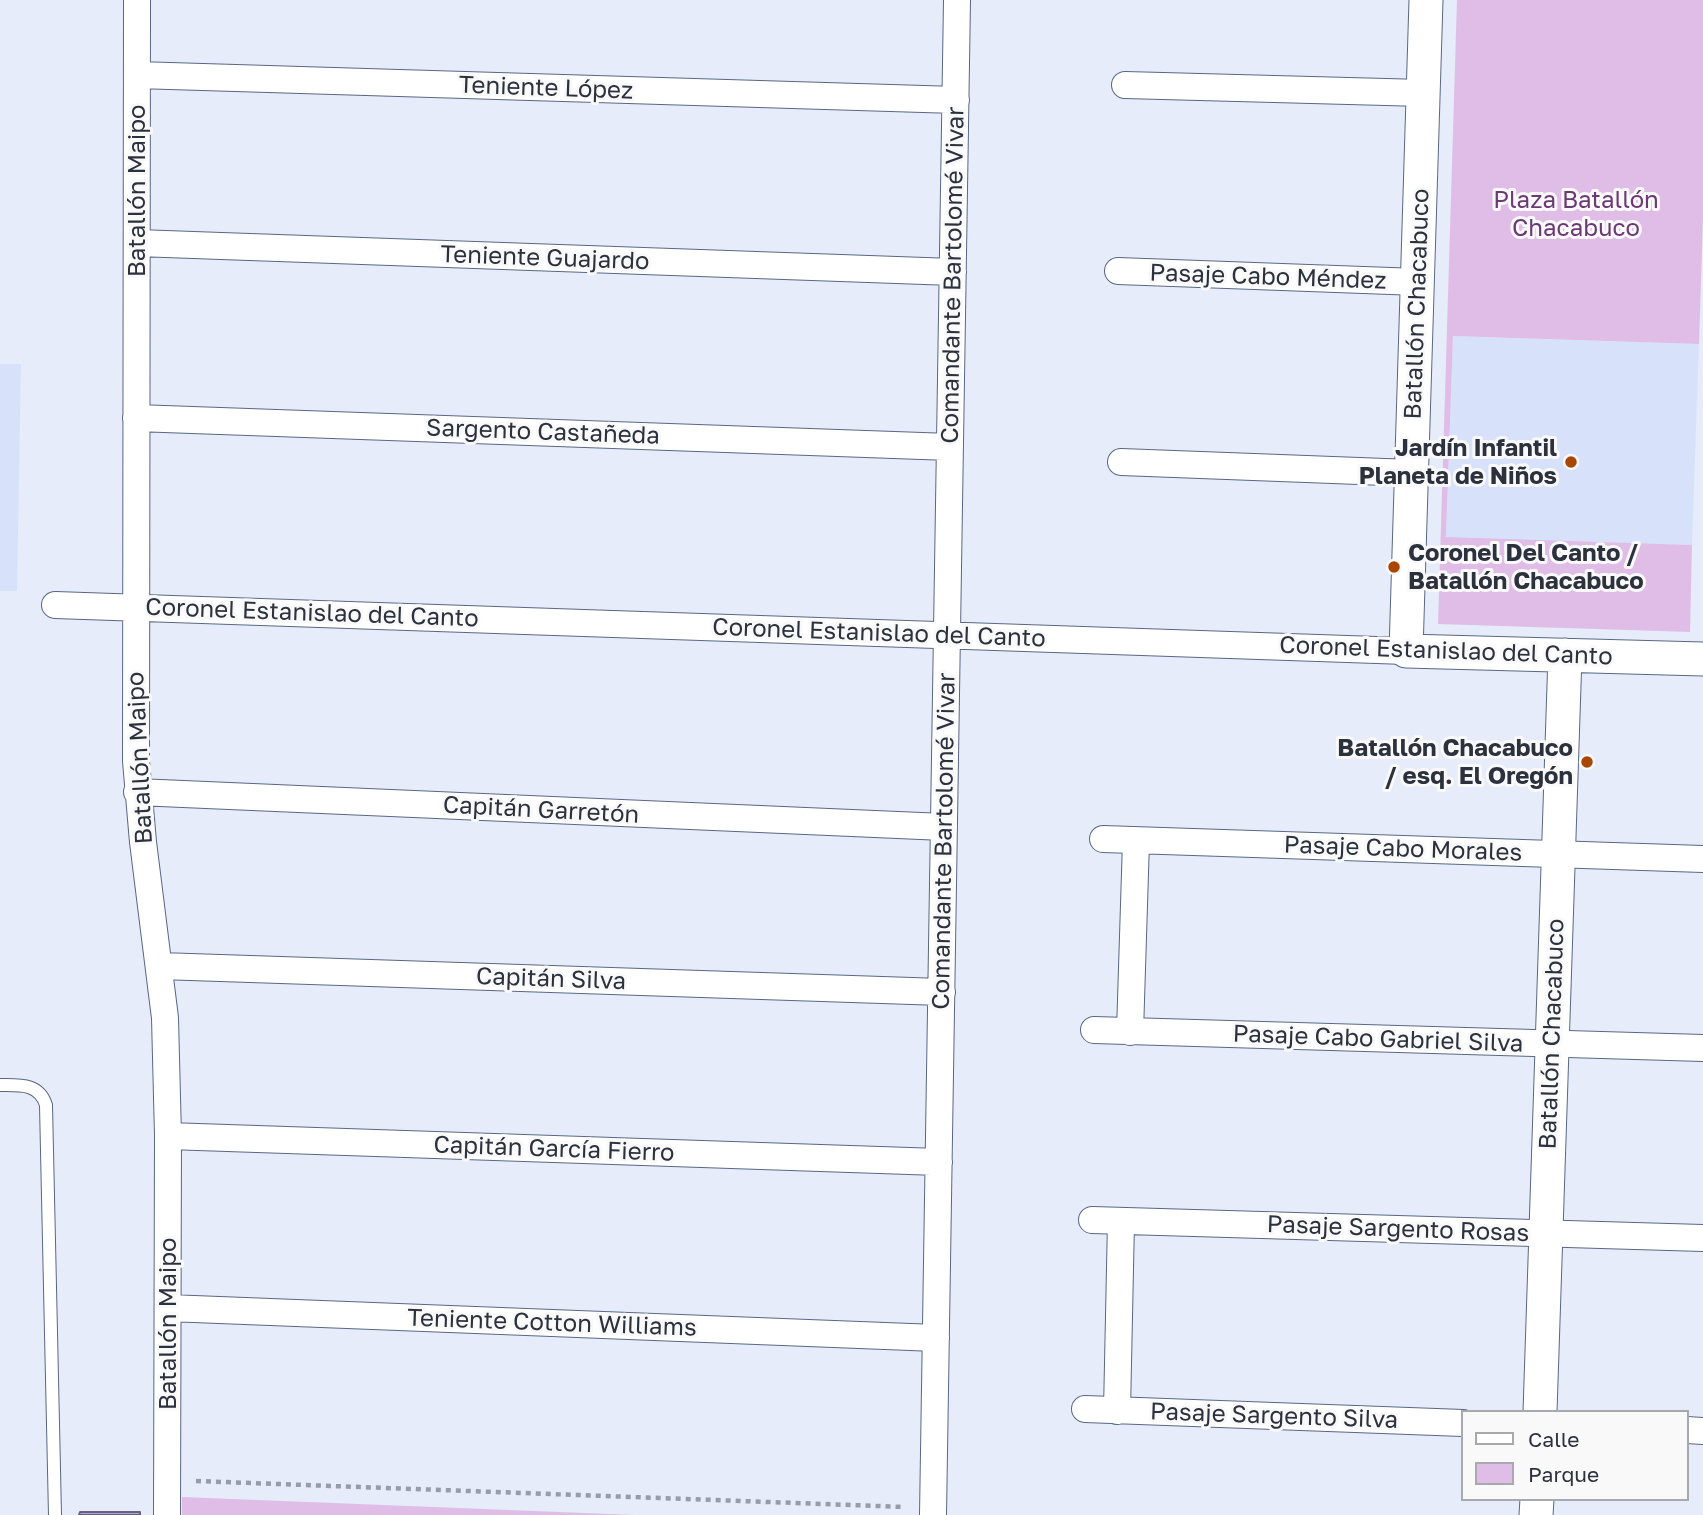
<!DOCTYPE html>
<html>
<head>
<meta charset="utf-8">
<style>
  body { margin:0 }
  #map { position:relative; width:1703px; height:1515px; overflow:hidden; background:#e6ecf9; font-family:"Golos Text",sans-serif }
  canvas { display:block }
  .legend { position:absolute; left:1461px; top:1410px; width:228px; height:91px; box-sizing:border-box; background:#f9f9f9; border:2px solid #a7a9ae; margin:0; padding:9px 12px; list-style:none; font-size:21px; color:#2c313e }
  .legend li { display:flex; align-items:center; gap:14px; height:35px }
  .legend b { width:35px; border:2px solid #a7a9ae }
</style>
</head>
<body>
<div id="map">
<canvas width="1703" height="1515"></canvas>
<ul class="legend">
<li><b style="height:9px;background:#fff"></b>Calle</li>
<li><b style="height:19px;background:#e0bde6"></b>Parque</li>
</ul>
</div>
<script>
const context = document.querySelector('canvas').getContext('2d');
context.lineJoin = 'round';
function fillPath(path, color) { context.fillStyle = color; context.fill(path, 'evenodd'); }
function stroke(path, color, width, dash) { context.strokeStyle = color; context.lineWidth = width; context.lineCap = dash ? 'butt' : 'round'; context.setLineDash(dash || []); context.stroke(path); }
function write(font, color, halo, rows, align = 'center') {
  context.font = font + ' "Golos Text",sans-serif'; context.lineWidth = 6; context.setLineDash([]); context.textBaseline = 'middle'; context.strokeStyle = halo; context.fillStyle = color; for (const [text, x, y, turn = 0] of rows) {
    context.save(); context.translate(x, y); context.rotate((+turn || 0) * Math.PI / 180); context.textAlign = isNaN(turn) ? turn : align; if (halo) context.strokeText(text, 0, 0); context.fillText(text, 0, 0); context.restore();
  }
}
fillPath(new Path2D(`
  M 1453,336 L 1699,344 L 1692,545 L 1446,538 Z
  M 0,364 L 21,364 L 17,591 L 0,591 Z`), '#d7e2fa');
fillPath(new Path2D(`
  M 1457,0 L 1703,0 L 1703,216 L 1699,344 L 1453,336 L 1446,537 L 1692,545 L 1690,632 L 1438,624 Z
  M 182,1497 L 635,1515 L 182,1515 Z`), '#e0bde6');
const building = new Path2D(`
  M 80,1512 L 140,1512 L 140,1515 L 79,1515 Z`);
fillPath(building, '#afa3dd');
stroke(building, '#686280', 2);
const service = new Path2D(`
  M 0,1085 C 20,1085 39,1083 46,1105 L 55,1515`);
const minor = new Path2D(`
  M 137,0 L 136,761 L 143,842 L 165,1018 L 168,1136 L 167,1515
  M 137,75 L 956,100
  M 1125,85 L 1423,93
  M 137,243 L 953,272
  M 1118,271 L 1418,282
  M 136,418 L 950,447
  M 1121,462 L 1412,473
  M 55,605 L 1406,651
  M 137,792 L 944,827
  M 1103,839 L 1703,859
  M 160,966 L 942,992
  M 1094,1030 L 1703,1048
  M 1130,1032 L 1136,841
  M 168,1136 L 939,1162
  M 1092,1220 L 1703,1238
  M 168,1308 L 936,1338
  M 1085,1409 L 1463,1423
  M 1117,1411 L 1121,1221
  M 1687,1430 L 1703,1431
  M 933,1515 L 957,0`);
const tertiary = new Path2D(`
  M 1426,0 L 1406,651 L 1703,659
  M 1540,1412 L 1565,655
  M 1536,1515 L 1537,1499`);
stroke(service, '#5a6783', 14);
stroke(minor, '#5a6783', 28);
stroke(tertiary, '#5a6783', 35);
stroke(new Path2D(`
  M 196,1481 L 905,1507`), '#969ca9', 4.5, [5, 5]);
stroke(service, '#fff', 12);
stroke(minor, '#fff', 26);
stroke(tertiary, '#fff', 33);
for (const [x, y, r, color] of [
  [1571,462,7,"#a84705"],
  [1394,567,7,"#a84705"],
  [1587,762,7,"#a84705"]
]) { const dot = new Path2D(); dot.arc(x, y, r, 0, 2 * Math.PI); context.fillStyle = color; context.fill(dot); stroke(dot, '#f9f9f9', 2.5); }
write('24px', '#2c313e', '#f9f9f9', [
  ["Teniente López",546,88,2],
  ["Batallón Maipo",137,191,-90],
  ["Teniente Guajardo",545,258,2],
  ["Comandante Bartolomé Vivar",953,275,-89],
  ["Pasaje Cabo Méndez",1268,277,2],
  ["Batallón Chacabuco",1417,304,-88],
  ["Sargento Castañeda",543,432,2],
  ["Coronel Estanislao del Canto",312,613,2],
  ["Coronel Estanislao del Canto",879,633,2],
  ["Coronel Estanislao del Canto",1446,651,2],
  ["Batallón Maipo",140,758,-93],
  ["Capitán Garretón",541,810,3],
  ["Comandante Bartolomé Vivar",944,841,-89],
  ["Pasaje Cabo Morales",1403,849,2],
  ["Capitán Silva",551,979,2],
  ["Batallón Chacabuco",1552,1034,-88],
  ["Pasaje Cabo Gabriel Silva",1378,1039,2],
  ["Capitán García Fierro",554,1149,2],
  ["Pasaje Sargento Rosas",1398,1229,2],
  ["Teniente Cotton Williams",552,1323,2],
  ["Batallón Maipo",168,1324,-90],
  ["Pasaje Sargento Silva",1274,1416,2]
]);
write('24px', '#6c3875', '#f9f9f9', [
  ["Plaza Batallón",1576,200],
  ["Chacabuco",1576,228]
]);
write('bold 24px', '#2c313e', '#f9f9f9', [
  ["Jardín Infantil",1557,448],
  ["Planeta de Niños",1557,476],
  ["Coronel Del Canto /",1408,553,"left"],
  ["Batallón Chacabuco",1408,581,"left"],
  ["Batallón Chacabuco",1573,748],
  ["/ esq. El Oregón",1573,776]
], 'right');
</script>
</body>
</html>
